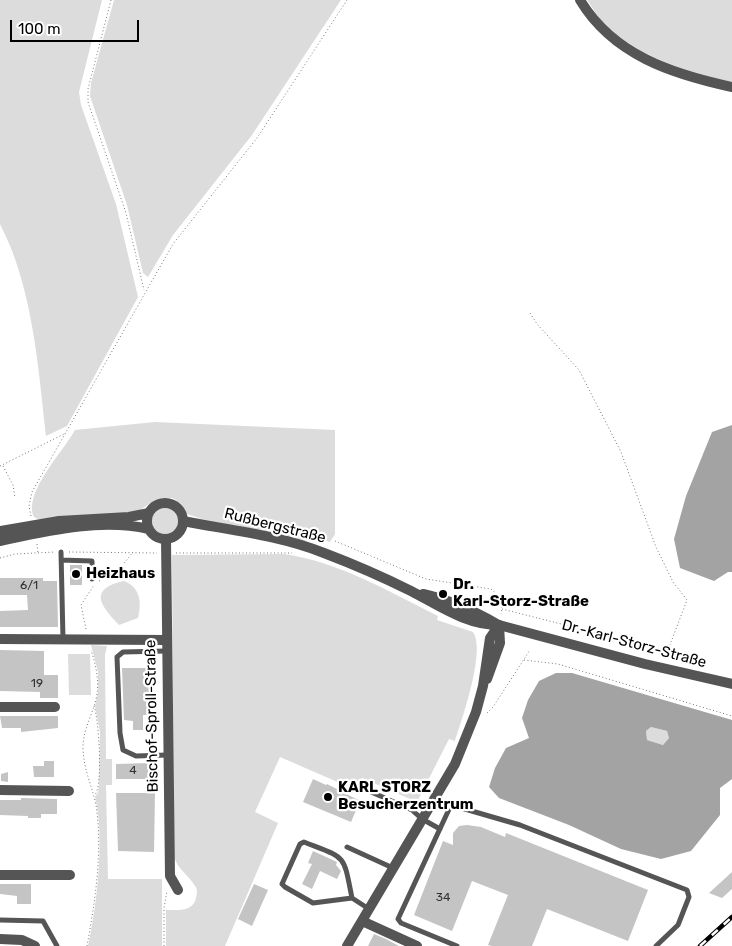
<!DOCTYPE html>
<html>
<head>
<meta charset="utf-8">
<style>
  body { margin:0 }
  #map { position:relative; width:732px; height:946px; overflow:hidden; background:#fff; font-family:Rubik,sans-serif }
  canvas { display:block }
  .scale { position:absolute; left:10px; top:20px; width:129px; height:22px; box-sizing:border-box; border:2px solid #000; border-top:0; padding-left:6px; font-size:15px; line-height:18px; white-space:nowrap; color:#000; -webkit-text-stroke:4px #fff; paint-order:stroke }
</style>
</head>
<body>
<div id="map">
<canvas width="732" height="946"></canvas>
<div class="scale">100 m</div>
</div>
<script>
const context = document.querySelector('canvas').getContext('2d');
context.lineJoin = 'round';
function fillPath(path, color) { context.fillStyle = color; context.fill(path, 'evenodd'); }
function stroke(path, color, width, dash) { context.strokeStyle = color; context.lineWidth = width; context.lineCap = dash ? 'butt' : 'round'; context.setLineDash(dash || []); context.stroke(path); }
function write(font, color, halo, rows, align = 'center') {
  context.font = font + ' Rubik,sans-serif'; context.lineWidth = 4.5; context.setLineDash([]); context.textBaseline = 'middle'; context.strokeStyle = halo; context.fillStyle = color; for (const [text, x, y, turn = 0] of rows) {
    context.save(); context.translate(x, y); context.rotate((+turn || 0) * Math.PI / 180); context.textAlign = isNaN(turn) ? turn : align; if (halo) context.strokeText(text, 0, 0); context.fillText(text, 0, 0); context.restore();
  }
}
fillPath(new Path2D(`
  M 0,0 L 102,0 L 79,92 L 81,105 L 116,204 L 138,297 L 67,426 L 46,436 C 38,366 33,288 0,224 Z
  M 114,0 L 341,0 L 252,135 L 173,235 L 148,277 L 143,273 L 127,205 L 90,96 L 91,83 Z
  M 587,0 L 732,0 L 732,83 C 687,70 640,59 606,25 C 598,18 593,8 587,0 Z
  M 155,422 L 335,430 L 335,534 L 330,542 L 316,538 L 304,541 L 202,519 L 187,514 L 181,504 L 173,498 L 163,498 L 155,500 L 137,512 L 40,520 L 34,517 C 23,493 63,452 75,430 Z
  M152 521a13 13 0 1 1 26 0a13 13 0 1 1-26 0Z
  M 284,554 C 339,562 388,591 438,616 L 437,620 L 473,632 C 486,651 462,719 455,741 L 449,739 L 417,802 L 362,778 L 356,790 L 280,757 L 255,812 L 278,823 L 225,946 L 166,946 L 166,910 C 177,910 193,912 196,898 C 197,893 198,890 195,886 C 189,875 178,870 174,857 L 172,555 Z
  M 124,581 C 140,587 142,602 138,618 L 119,625 C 100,605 88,589 124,581 Z
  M 91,645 L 107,646 L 105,655 L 106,759 L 112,759 L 112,785 L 106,785 L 108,879 L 162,879 L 162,946 L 88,946 C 97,905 105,837 95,797 L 98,793 L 99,783 L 100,732 L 95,706 L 98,691 L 98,672 Z
  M 68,654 L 90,654 L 91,695 L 69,695 Z
  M 651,727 L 667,731 L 669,738 L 663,745 L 647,740 L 646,731 Z`), '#dcdcdc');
fillPath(new Path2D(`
  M 732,425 L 732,572 L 728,572 L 714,581 L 680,568 L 674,539 L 686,496 L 712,432 Z
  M 556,673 L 572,673 L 732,720 L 732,779 L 720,788 L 720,815 L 691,851 L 661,859 L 621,849 L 569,825 L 499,798 L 489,787 L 495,768 L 506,748 L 529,738 L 522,718 L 528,700 L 539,681 ZM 651,727 L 667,731 L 669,738 L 663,745 L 647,740 L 646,731 Z`), '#a3a3a3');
fillPath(new Path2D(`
  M 70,565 L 82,565 L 82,585 L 70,585 Z
  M 0,578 L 43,578 L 43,581 L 57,581 L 58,627 L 0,627 L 0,611 L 28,610 L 27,595 L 0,595 Z
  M 0,650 L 44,651 L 44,675 L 58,675 L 58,698 L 40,698 L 40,692 L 0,691 Z
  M 122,668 L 154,668 L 154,715 L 143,715 L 143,730 L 133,730 L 133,721 L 124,720 Z
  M 0,716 L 58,716 L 58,728 L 21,732 L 21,728 L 2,728 Z
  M 44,761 L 54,761 L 54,777 L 34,777 L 33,766 L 44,766 Z
  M 149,763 L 149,779 L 116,779 L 116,764 Z
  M 8,772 L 8,782 L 1,781 L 1,774 Z
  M 313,779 L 326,785 L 327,784 L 360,801 L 351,822 L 303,802 Z
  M 116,793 L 155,793 L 154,852 L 118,851 Z
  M 21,798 L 57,799 L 57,814 L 41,814 L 41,818 L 28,818 L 28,816 L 0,815 L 0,800 L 21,800 Z
  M 467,825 L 481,827 L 505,837 L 506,833 L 648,890 L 628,941 L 547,909 L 532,946 L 492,946 L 488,945 L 508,895 L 472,881 L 452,931 L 414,915 L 443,841 L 453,845 L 453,833 L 459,826 Z
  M 313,851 L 337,862 L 336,865 L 341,871 L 337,879 L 320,871 L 312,889 L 302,884 L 312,864 L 308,863 Z
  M 732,872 L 732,889 L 722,898 L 709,893 Z
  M 0,884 L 31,884 L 31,904 L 17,904 L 17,896 L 0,894 Z
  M 254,884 L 268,890 L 252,926 L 238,919 Z
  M 374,934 L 386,939 L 399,946 L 368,946 Z`), '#c4c4c4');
stroke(new Path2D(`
  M 111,0 L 88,89 L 88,102 L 126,213 L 144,290
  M 530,313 L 537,324 L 579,370 L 621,452 L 656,547 L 673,582 L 687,600 L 665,658
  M 0,466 L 66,433
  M 3,466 L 13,485 L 15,498
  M 31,516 L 29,506 L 32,492 L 173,244 L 257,138 L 347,0
  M 335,541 L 426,579 L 491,589 C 499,595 503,604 501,614
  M 37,544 L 38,553
  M 69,552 L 157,553
  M 176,553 L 292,553
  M 0,558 L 15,554 L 55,552
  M 99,581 L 118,571 L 133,552
  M 502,609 L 668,651
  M 86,629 L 81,605 L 94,585
  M 524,660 L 558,664 L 732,716
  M 94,706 C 99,720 103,784 95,795
  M 487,713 L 493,707 L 530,650
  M 87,946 C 95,902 103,851 96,805 C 92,785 83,769 83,746 C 84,727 92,716 96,699 C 100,683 96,665 91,650
  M 164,946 L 164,908 L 167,891`), '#777', 1, [1, 2.5]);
stroke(new Path2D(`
  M 61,552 L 63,639
  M 61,560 L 92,561 L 92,579
  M 166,651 L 123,652 L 117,657 L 120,733 L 123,750 L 136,756 L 167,755
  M 369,791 L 412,810 L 422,819 L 440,829
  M 347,847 L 393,868
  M 352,898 L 313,903 L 285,887 L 282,884 L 300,844 L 304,842 C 347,859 343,853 352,898 L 369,909
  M 0,920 L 43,921 L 57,946
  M 457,946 L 401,923 L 398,919 L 451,805 L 520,825 L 687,890 L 689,897 L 678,925 L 656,946`), '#555', 5);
stroke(new Path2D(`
  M 580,0 C 613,55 672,74 732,87
  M 166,539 L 170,876 L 178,890
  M 0,639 L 166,640
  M 487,679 L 500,643 L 499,625
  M 0,707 L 55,707
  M 0,790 L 69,791
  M 0,875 L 70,875
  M 362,921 L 417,946
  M 0,939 L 22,940 L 35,946
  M 347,946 L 455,764 L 476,712 L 483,686 L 490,638 L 499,625`), '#555', 10);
stroke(new Path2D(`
  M147 521a18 18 0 1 1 36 0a18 18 0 1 1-36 0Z
  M 183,521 C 229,530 279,535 324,553 C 353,564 383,577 411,591 C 440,606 466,625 499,625 L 645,664 L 732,684
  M 0,531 L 59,521 L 129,517 L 149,513
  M 0,541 C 47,531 100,518 149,529
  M 423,594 C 450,600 474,611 497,624`), '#555', 10);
const rail = new Path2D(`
  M 700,946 L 732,917`);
stroke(rail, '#000', 4.5);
stroke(rail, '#fff', 2.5, [8]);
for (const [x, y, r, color] of [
  [76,574,5,"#000"],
  [443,594,5,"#000"],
  [328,797,5,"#000"]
]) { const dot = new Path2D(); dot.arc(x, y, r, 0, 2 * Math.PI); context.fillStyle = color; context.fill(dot); stroke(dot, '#fff', 2); }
write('12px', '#313131', null, [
  ["6/1",29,586],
  ["19",37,684],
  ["4",133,771],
  ["34",443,898]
]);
write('15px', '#000', '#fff', [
  ["Rußbergstraße",275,526,14],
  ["Dr.-Karl-Storz-Straße",634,644,15],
  ["Bischof-Sproll-Straße",152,716,-91]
]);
write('bold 15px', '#000', '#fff', [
  ["Heizhaus",86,574],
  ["Dr.",453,585],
  ["Karl-Storz-Straße",453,602],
  ["KARL STORZ",338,788],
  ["Besucherzentrum",338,805]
], 'left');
</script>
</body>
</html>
